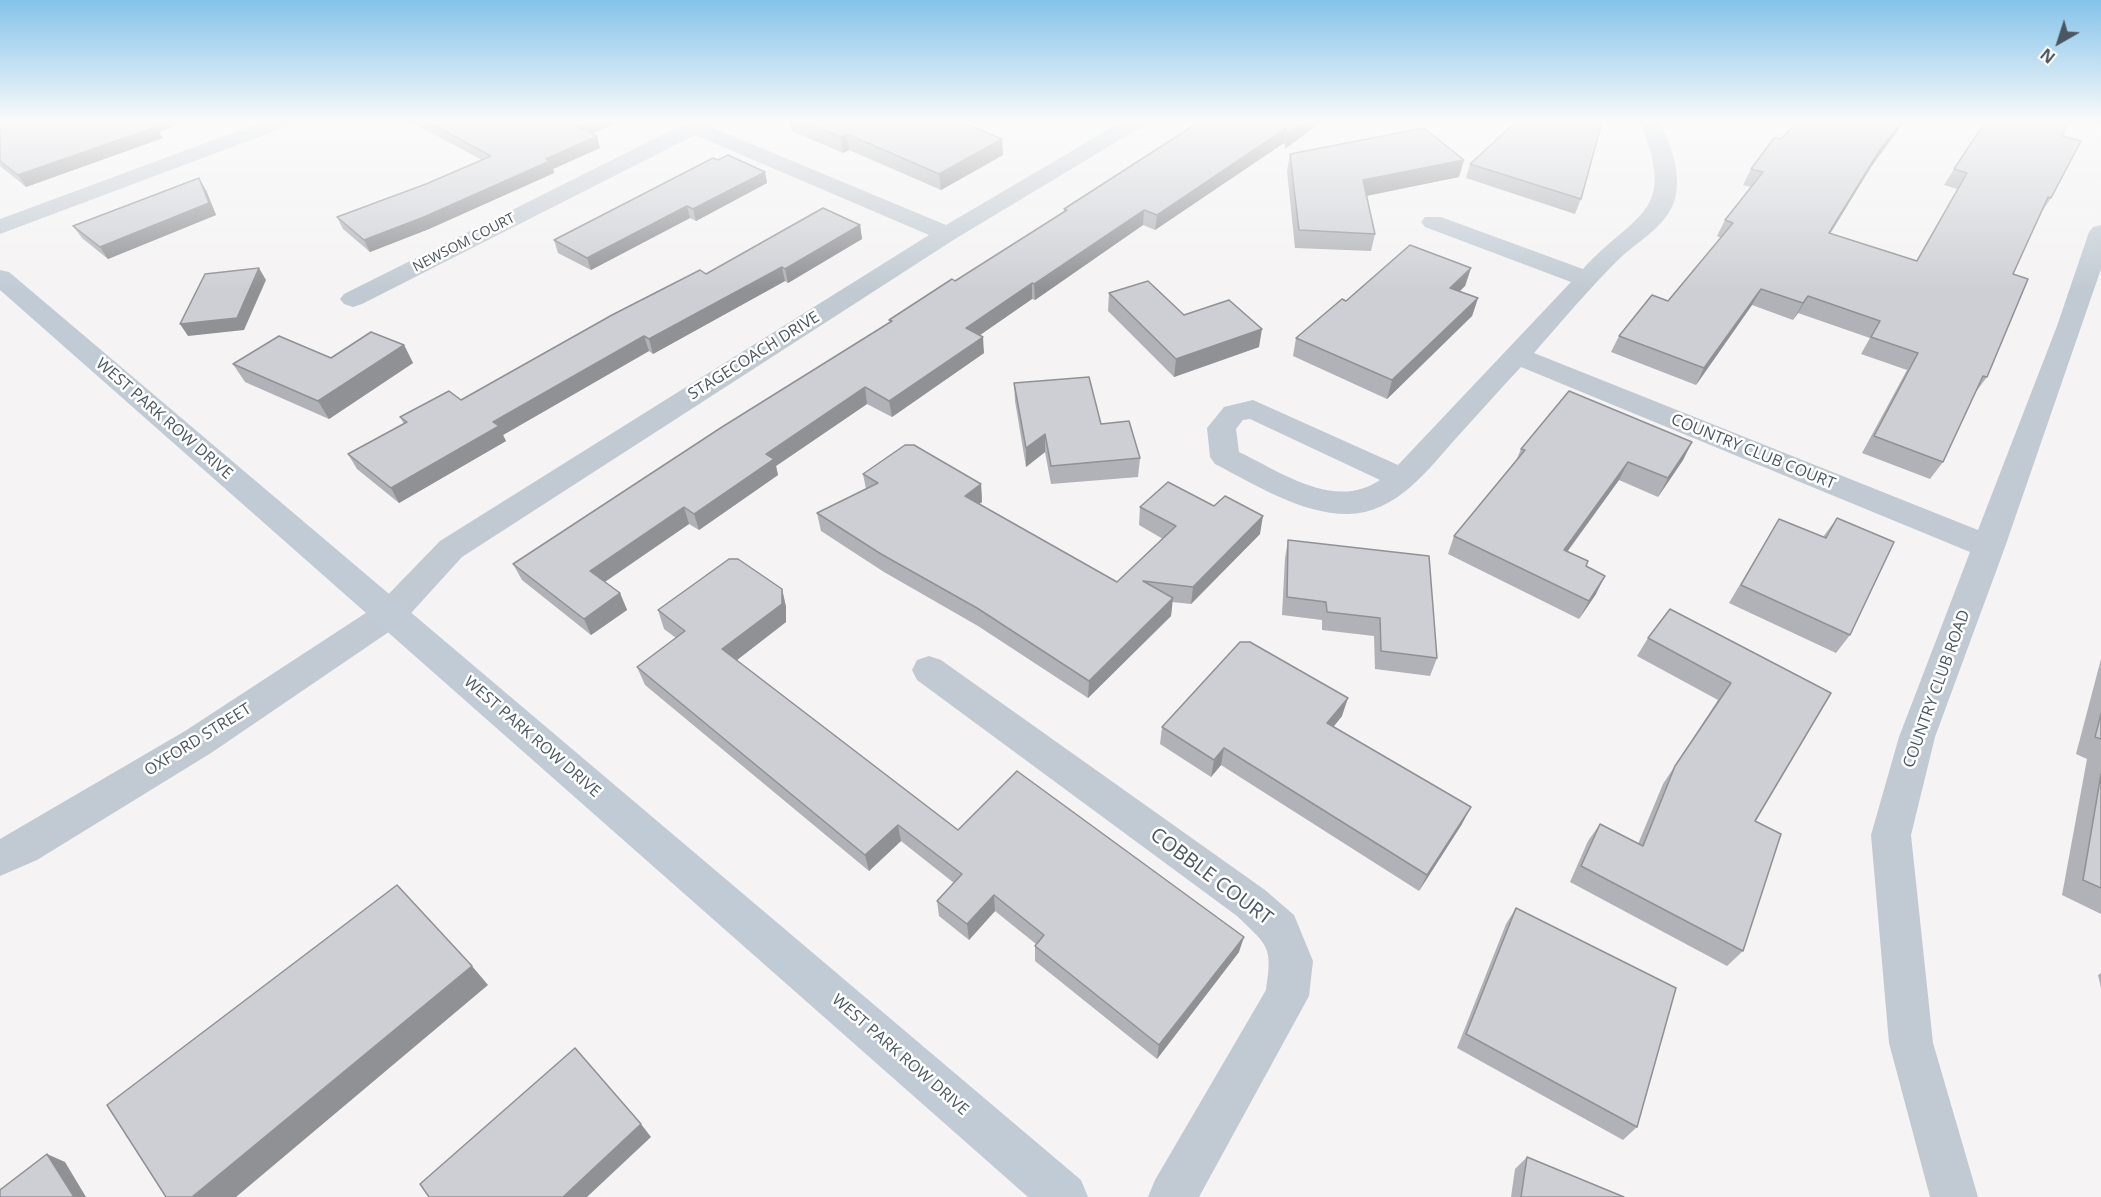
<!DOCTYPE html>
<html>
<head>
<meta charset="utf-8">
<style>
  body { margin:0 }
  #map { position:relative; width:2101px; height:1197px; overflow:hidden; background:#f5f3f3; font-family:"Open Sans",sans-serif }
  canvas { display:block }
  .north { position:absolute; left:2029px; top:12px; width:60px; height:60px; -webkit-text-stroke:4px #fff; paint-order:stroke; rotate:219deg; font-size:16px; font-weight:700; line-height:24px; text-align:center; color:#4a5661 }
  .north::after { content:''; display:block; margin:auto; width:21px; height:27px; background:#4a5661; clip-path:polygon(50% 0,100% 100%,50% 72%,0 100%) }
</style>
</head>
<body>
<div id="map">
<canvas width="2101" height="1197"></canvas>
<div class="north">N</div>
</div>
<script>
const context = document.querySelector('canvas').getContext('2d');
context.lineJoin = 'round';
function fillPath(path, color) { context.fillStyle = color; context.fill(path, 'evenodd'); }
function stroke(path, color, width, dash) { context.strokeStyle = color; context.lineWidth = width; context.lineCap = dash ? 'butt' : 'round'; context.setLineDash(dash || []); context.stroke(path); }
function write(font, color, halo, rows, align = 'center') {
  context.font = font + ' "Open Sans",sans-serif'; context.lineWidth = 5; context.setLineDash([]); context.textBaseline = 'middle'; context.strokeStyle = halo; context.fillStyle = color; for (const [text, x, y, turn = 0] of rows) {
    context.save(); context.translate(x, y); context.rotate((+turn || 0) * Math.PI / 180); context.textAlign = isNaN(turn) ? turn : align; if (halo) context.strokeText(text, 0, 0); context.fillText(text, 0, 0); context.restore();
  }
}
fillPath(new Path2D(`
  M 262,122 L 291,122 L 288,126 L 0,234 L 0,219 Z
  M 688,122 L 714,122 L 711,127 L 946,225 L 1121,122 L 1146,122 L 1143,126 L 955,239 L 462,557 L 402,623 L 211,753 L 37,860 L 0,876 L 0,839 L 185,731 L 378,605 L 440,541 L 929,235 L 695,135 L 362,304 L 353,307 L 344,304 L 340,299 L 344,294 Z
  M 1640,122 L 1660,122 C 1671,146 1683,176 1674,202 C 1664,229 1636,242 1617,261 C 1588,290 1561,322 1534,353 L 1978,530 L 2057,326 L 2089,232 L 2093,227 L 2101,225 L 2101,269 L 2005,547 L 1935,737 L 1911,835 L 1933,1043 L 1978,1197 L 1930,1197 L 1889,1043 L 1871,835 L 1899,737 L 1970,552 L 1521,367 C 1500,389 1480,412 1459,435 C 1429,468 1397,514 1347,514 C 1301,514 1254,484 1215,464 L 1210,457 L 1207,428 L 1224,407 L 1253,400 L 1398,465 L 1571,282 L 1425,227 L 1421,222 L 1425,217 L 1441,217 L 1583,269 C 1636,211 1678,215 1640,122 ZM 1250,419 L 1380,480 C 1335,511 1281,472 1239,452 L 1236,429 L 1243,420 Z
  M 929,656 L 941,660 L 1265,890 L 1294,915 L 1313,961 L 1309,996 L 1199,1197 L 1148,1197 L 1155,1180 L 1266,990 C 1273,946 1268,946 1237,916 L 917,680 L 912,670 L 917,660 Z`), '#c1cad2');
fillPath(new Path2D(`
  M 0,270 L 9,272 L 1081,1180 L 1088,1197 L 1028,1197 L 0,290 Z`), '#c1cbd6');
fillPath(new Path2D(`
  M 0,122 L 186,122 L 159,132 L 163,138 L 26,187 L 0,166 Z
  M 411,122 L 618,122 L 592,134 L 600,148 L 553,169 L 554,173 L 429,229 L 370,252 L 343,229 L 337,217 L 426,184 L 482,160 Z
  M 790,122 L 961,122 L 1002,139 L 1003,155 L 941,190 L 849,150 L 843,153 L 792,131 Z
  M 1199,122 L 1321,122 L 1285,149 L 1284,143 L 1155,230 L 1143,225 L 1035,300 L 1032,299 L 980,335 L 984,353 L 892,417 L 867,404 L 776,466 L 778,475 L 699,530 L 689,524 L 605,582 L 620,593 L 627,610 L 591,635 L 522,580 L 513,564 L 890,322 L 889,320 L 955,281 L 1064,212 L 1064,209 Z
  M 1797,122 L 1904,122 L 1871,167 L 1830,234 L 1916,261 L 1957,189 L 1944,185 L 1954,169 L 2062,136 L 2051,198 L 2043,210 L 2013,274 L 1987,377 L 1975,393 L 1943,462 L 1930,479 L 1862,453 L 1907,370 L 1861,354 L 1870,338 L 1798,313 L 1793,320 L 1752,305 L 1696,385 L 1611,352 L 1619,336 L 1668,301 L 1721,238 L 1717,236 L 1725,220 L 1751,187 L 1743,185 L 1751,169 L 1781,139 Z
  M 1290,154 L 1459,177 L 1367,196 L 1375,234 L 1371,251 L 1295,248 L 1287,171 Z
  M 718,160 L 765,172 L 767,183 L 696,221 L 690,218 L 591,270 L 558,253 L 554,240 Z
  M 1470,164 L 1581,199 L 1575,214 L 1466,178 Z
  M 206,190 L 216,215 L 108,259 L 82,238 L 73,226 Z
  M 860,225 L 862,239 L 788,283 L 785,281 L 653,354 L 649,351 L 503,435 L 506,441 L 399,503 L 357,469 L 348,454 L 404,424 L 400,417 L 461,400 L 706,274 Z
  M 1471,268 L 1465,286 L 1459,291 L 1478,298 L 1472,316 L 1387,399 L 1293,356 L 1296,338 L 1346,301 Z
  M 1109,293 L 1184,315 L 1259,347 L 1174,377 L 1108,311 Z
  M 404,345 L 413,363 L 329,419 L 245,382 L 233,364 L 331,358 Z
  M 1014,383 L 1101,424 L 1140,458 L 1138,477 L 1051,484 L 1045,452 L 1026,467 L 1015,401 Z
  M 1692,442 L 1683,460 L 1658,497 L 1619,480 L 1568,551 L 1586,566 L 1596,594 L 1579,619 L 1448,554 L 1454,536 L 1516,461 L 1521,449 Z
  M 863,474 L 981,484 L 982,502 L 979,504 L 1117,582 L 1163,539 L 1139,525 L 1140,507 L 1260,534 L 1191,604 L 1172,602 L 1171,616 L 1088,698 L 978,626 L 884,572 L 821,531 L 817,513 L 866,489 Z
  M 1837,518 L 1850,635 L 1836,653 L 1729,603 L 1768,537 L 1779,519 L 1823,537 Z
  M 1288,540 L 1437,658 L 1430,676 L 1375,669 L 1374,636 L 1322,630 L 1322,620 L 1282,615 L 1285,558 Z
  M 782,589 L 786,607 L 786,622 L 737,660 L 958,830 L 1239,952 L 1157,1059 L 1035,961 L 1035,946 L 1036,944 L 995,911 L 969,940 L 939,916 L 937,901 L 954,883 L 901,841 L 869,871 L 645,685 L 637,667 L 676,638 L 664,629 L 658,610 Z
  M 1648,638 L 1831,693 L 1755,821 L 1743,951 L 1727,966 L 1570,882 L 1588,841 L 1600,824 L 1638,844 L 1663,784 L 1718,700 L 1637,656 Z
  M 2101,659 L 2101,914 L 2062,895 L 2087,759 L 2076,754 Z
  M 1342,716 L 1333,727 L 1462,824 L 1419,891 L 1221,765 L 1211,777 L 1160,744 L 1162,727 Z
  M 1516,908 L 1637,1127 L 1623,1140 L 1457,1048 L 1506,924 Z
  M 2101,973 L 2101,988 L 2098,975 Z
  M 1527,1157 L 1624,1197 L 1511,1197 L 1515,1169 Z`), '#b0b2b7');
fillPath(new Path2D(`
  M 149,122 L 186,122 L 159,132 L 163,138 L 26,187 L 18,175 Z
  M 589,122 L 618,122 L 581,138 L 578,127 Z
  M 1304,122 L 1321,122 L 1285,149 L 1287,134 Z
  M 1901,122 L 1904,122 L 1871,167 L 1820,250 L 1879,151 Z
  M 1286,128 L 1284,143 L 1155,230 L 1157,215 Z
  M 847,134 L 849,150 L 843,153 L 841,137 Z
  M 597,136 L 600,148 L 553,169 L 554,173 L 429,229 L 370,252 L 364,240 Z
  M 1002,139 L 1003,155 L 941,190 L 939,174 Z
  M 1464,160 L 1459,177 L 1360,197 L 1363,180 Z
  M 765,172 L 767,183 L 696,221 L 693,209 Z
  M 199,178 L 206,190 L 216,215 L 108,259 L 100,247 Z
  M 687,206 L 690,218 L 591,270 L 587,258 Z
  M 1144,210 L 1143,225 L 1035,300 L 1034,284 Z
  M 860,225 L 862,239 L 788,283 L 785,269 Z
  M 782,267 L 785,281 L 653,354 L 649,339 Z
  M 259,268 L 266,280 L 244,330 L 188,336 L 180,324 Z
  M 1471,268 L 1465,286 L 1445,306 L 1450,288 Z
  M 1032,283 L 1032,299 L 967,344 L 966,328 Z
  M 1761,289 L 1752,305 L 1696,385 L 1704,368 Z
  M 1808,296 L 1798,313 L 1793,320 L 1803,303 Z
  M 1478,298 L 1472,316 L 1387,399 L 1392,380 Z
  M 1262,329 L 1259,347 L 1174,377 L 1176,359 Z
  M 644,336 L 649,351 L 503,435 L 506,441 L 399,503 L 391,488 L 493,422 Z
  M 983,337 L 984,353 L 892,417 L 889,401 Z
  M 404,345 L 413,363 L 329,419 L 318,401 Z
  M 865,387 L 867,404 L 776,466 L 778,475 L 699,530 L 694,514 L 766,454 Z
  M 1045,434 L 1045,452 L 1026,467 L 1026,448 Z
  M 1692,442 L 1683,460 L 1658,497 L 1668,478 Z
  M 1628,462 L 1619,480 L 1555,568 L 1564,550 Z
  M 981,484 L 982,502 L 966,514 L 965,496 Z
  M 684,507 L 689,524 L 597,587 L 590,571 Z
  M 1263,516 L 1260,534 L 1191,604 L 1193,587 Z
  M 1605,576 L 1596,594 L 1579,619 L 1589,601 Z
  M 782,589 L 786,607 L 786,622 L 728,667 L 722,649 Z
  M 620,593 L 627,610 L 591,635 L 584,619 Z
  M 1173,598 L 1171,616 L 1088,698 L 1089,681 Z
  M 1348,698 L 1342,716 L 1322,741 L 1327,723 Z
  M 1224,748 L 1221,765 L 1211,777 L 1214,760 Z
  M 1471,807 L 1462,824 L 1419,891 L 1427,875 Z
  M 898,825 L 901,841 L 869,871 L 865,855 Z
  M 994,895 L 995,911 L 969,940 L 967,924 Z
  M 1244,937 L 1239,952 L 1157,1059 L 1159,1045 Z
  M 472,966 L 488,985 L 236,1197 L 192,1197 Z
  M 641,1124 L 651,1137 L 587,1197 L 563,1197 Z
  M 47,1154 L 65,1162 L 86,1197 L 74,1197 Z`), '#909195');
const building = new Path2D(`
  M 0,122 L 149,122 L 156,127 L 18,175 L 0,161 Z
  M 428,122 L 589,122 L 578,127 L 597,136 L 546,159 L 550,161 L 424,217 L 364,240 L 337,217 L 426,184 L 491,156 Z
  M 806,122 L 961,122 L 1002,139 L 939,174 L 847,134 L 841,137 Z
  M 1199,122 L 1304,122 L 1287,134 L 1286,128 L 1157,215 L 1144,210 L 1034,284 L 1032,283 L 966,328 L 983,337 L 889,401 L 865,387 L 766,454 L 774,459 L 694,514 L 684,507 L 590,571 L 620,593 L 584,619 L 513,564 L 722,427 L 892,321 L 889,320 L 952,279 L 955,281 L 1067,210 L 1064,209 Z
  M 1516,122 L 1602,122 L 1581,199 L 1470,164 Z
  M 1797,122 L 1901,122 L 1879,151 L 1829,233 L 1917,261 L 1967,173 L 1954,169 L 1985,122 L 2063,122 L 2068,124 L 2062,136 L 2081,141 L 2051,198 L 2048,197 L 2013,274 L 2028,279 L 1987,377 L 1983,376 L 1943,462 L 1874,436 L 1918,353 L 1871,337 L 1880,321 L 1808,296 L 1803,303 L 1761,289 L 1704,368 L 1619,336 L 1652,295 L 1668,301 L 1733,223 L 1725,220 L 1763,172 L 1751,169 L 1774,138 L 1781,139 Z
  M 1424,128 L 1464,160 L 1363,180 L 1375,234 L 1299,230 L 1290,154 Z
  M 728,155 L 765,172 L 693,209 L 687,206 L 587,258 L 554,240 L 713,158 L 718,160 Z
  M 199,178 L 209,203 L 100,247 L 73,226 Z
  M 823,208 L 860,225 L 785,269 L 782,267 L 649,339 L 644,336 L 493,422 L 499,426 L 391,488 L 348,454 L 407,422 L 400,417 L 449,391 L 461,400 L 612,315 L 700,270 L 706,274 Z
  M 1410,245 L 1471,268 L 1450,288 L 1478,298 L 1392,380 L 1296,338 L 1342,299 L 1346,301 Z
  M 259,268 L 237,318 L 180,324 L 205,274 Z
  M 1148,281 L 1184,315 L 1229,300 L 1262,329 L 1176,359 L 1109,293 Z
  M 371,332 L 404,345 L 318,401 L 233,364 L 279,336 L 331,358 Z
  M 1089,377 L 1101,424 L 1129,421 L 1140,458 L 1051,466 L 1045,434 L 1026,448 L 1014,383 Z
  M 1569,391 L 1692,442 L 1668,478 L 1628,462 L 1564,550 L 1588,561 L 1586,566 L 1605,576 L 1589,601 L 1454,536 L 1525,450 L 1521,449 Z
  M 905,445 L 914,445 L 981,484 L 965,496 L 1117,582 L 1176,526 L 1140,507 L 1168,482 L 1214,506 L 1225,496 L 1263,516 L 1193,587 L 1143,581 L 1173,598 L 1089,681 L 977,608 L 881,554 L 817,513 L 878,483 L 863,474 Z
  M 1837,518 L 1894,542 L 1850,635 L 1741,585 L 1779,519 L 1826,538 Z
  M 1288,540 L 1429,556 L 1437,658 L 1381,651 L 1380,618 L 1327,612 L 1326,602 L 1287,597 Z
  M 729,559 L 738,559 L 782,589 L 782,604 L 722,649 L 958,830 L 1017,771 L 1244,937 L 1159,1045 L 1035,946 L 1044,935 L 994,895 L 967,924 L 937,901 L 962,874 L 898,825 L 865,855 L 637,667 L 685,631 L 658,610 Z
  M 1670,609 L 1831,693 L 1755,821 L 1781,834 L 1743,951 L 1581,866 L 1600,824 L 1643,846 L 1675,766 L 1731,683 L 1648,638 Z
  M 1240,642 L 1250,642 L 1348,698 L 1327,723 L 1471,807 L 1427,875 L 1224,748 L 1214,760 L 1162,727 Z
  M 2101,714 L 2101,739 L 2095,737 Z
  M 2101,774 L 2101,888 L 2083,880 Z
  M 397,885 L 472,966 L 192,1197 L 166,1197 L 107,1105 Z
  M 1516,908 L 1676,988 L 1637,1127 L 1466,1034 Z
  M 575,1048 L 641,1124 L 563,1197 L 429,1197 L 420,1184 Z
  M 47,1154 L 74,1197 L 0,1197 L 0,1190 Z
  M 1527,1157 L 1624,1197 L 1521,1197 Z`);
fillPath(building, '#cdcfd5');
stroke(building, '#909195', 1.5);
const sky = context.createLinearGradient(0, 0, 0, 290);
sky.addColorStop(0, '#85c3ea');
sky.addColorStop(0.42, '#fafafa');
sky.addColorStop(1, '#fafafa00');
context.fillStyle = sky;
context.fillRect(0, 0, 2101, 290);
write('14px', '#4a5661', '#fff', [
  ["NEWSOM COURT",464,243,-27]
]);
write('16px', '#4a5661', '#fff', [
  ["STAGECOACH DRIVE",754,356,-32],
  ["WEST PARK ROW DRIVE",164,419,41],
  ["COUNTRY CLUB COURT",1753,452,22],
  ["COUNTRY CLUB ROAD",1937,689,-70],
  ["WEST PARK ROW DRIVE",532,737,41],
  ["OXFORD STREET",198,740,-32],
  ["WEST PARK ROW DRIVE",900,1055,41]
]);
write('20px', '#4a5661', '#fff', [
  ["COBBLE COURT",1211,877,37]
]);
</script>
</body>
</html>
